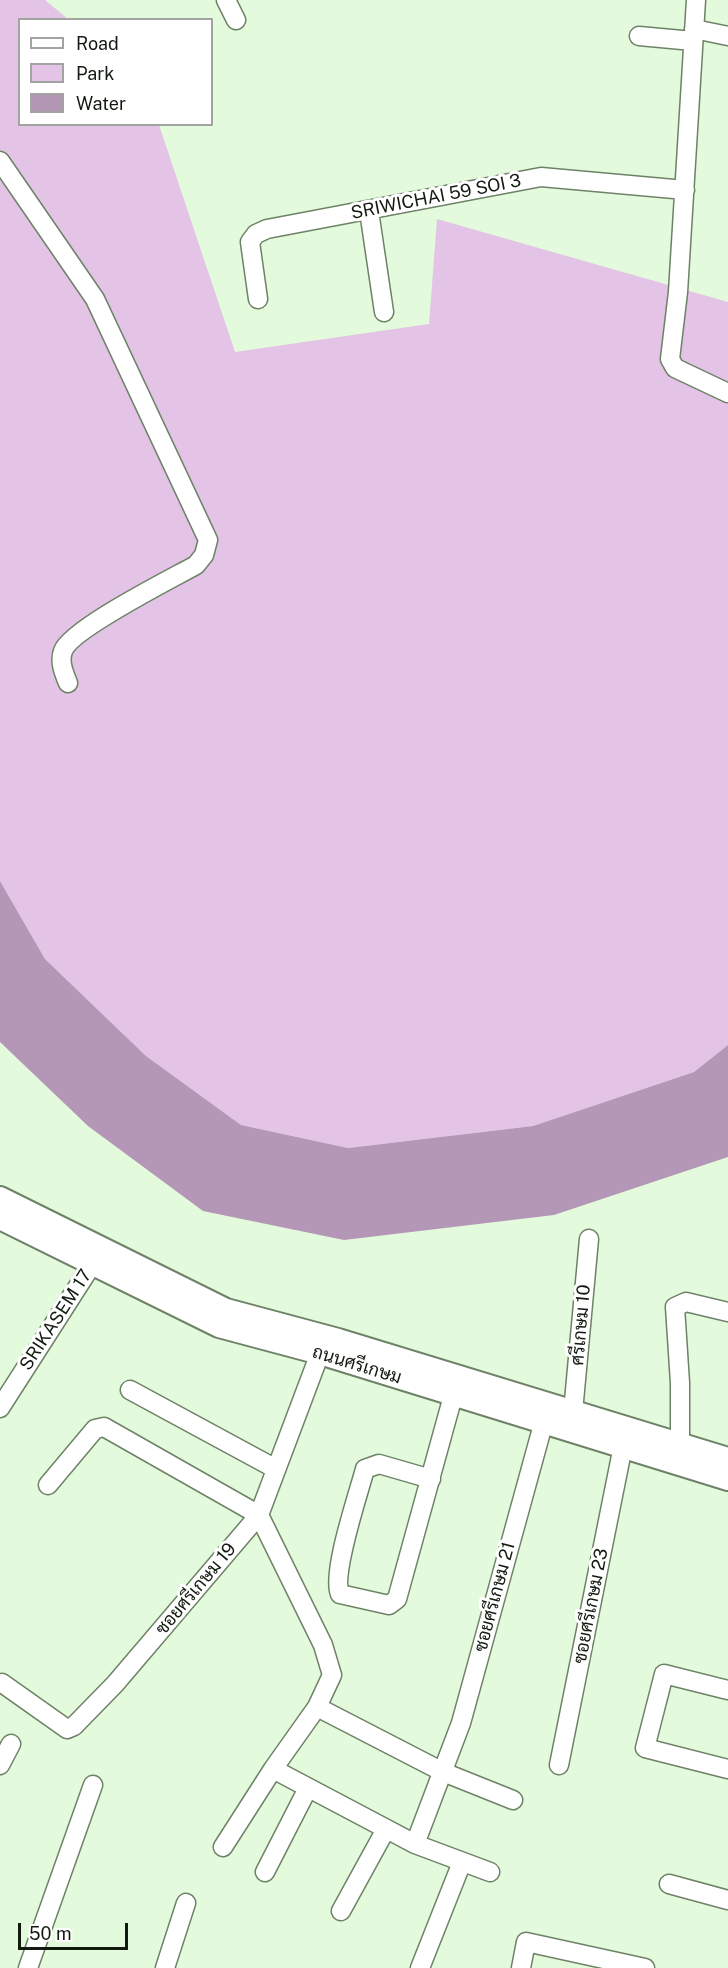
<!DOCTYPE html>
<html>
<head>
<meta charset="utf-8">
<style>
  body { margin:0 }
  #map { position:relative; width:728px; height:1968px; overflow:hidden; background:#e4fadc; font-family:"Public Sans",sans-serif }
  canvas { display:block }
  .legend { position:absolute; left:18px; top:18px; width:195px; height:108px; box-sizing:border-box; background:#fff; border:2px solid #a1a49f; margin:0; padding:8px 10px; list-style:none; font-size:18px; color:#131b10 }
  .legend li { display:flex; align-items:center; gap:12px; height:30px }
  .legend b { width:30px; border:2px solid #a1a49f }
  .scale { position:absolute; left:18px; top:1923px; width:110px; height:27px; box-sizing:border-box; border:3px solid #131b10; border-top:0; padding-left:8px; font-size:18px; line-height:21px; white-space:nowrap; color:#131b10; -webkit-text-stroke:4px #fff; paint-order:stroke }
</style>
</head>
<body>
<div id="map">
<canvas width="728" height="1968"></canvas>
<ul class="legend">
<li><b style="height:8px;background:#fff"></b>Road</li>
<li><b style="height:16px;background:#e3c3e6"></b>Park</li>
<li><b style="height:16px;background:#b496b7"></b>Water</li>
</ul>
<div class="scale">50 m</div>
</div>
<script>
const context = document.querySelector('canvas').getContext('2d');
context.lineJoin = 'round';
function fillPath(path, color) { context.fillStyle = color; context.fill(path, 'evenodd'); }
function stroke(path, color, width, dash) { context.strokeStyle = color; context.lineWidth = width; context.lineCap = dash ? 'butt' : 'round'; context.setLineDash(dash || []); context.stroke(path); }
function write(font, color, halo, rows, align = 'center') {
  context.font = font + ' "Public Sans",Sarabun,sans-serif'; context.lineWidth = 6; context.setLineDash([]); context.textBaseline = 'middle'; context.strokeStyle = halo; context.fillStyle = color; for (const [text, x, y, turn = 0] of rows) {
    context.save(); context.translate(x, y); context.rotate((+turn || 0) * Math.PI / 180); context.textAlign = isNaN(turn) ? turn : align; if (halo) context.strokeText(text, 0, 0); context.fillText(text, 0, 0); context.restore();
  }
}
fillPath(new Path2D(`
  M 0,0 L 45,0 L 68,19 L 20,20 L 20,124 L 159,125 L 235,352 L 429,324 L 437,219 L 728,302 L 728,1045 L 694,1072 L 533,1126 L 348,1148 L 241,1125 L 146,1056 L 45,959 L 0,881 Z`), '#e3c3e6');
fillPath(new Path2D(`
  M 0,881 L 45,959 L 146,1056 L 241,1125 L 348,1148 L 533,1126 L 694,1072 L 728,1045 L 728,1157 L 554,1215 L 344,1240 L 203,1211 L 88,1126 L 0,1042 Z`), '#b496b7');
const minor = new Path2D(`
  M 226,0 L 236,20
  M 696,0 L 678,292 L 670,359 L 675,368 L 728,393
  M 694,29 L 728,36
  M 639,36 L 693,41
  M 0,161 L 95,299 L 208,540 L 204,555 L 196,565 C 171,579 71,629 63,651 C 59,662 64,673 68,683
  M 369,211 L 384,312
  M 258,299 L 250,242 L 256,234 L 267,229 L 541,177 L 685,190
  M 130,1390 L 276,1469
  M 0,1408 L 93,1263
  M 573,1412 L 589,1239
  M 680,1444 L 680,1383 L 675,1307 L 686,1302 L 728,1312
  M 431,1479 L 379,1464 L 365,1469 C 358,1495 331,1574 340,1594 L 389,1605 L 397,1599 L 453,1396
  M 48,1485 L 95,1429 L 104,1427 L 259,1515 L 323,1645 L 332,1675 L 317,1707 L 273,1769 L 223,1847
  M 2,1683 L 67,1729 L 74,1726 L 115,1684 L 259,1515 L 320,1353
  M 728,1690 L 664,1674 L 645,1748 L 728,1769
  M 317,1707 L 443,1772 L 513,1800
  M 0,1765 L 11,1744
  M 559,1765 L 623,1446
  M 273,1769 L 415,1844 L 490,1872
  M 415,1844 L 461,1723 L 544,1421
  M 265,1872 L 308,1788
  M 669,1884 L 728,1900
  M 341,1911 L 386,1829
  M 28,1968 L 93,1785
  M 165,1968 L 186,1903
  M 420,1968 L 462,1862
  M 521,1968 L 526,1942 L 645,1968`);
const major = new Path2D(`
  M 0,1198 L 226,1310 L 338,1340 L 728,1459
  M 0,1218 L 219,1326 L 320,1353 L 728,1479`);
stroke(minor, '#6e8267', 21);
stroke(major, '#6e8267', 26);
stroke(minor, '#fff', 18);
stroke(major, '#fff', 22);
write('18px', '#131b10', '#fff', [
  ["SRIWICHAI 59 SOI 3",436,197,-11],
  ["SRIKASEM 17",56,1320,-57],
  ["ศรีเกษม 10",581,1325,-85],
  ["ถนนศรีเกษม",357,1365,17],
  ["ซอยศรีเกษม 19",196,1589,-50],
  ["ซอยศรีเกษม 21",495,1597,-75],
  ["ซอยศรีเกษม 23",591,1606,-79]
]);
</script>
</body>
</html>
